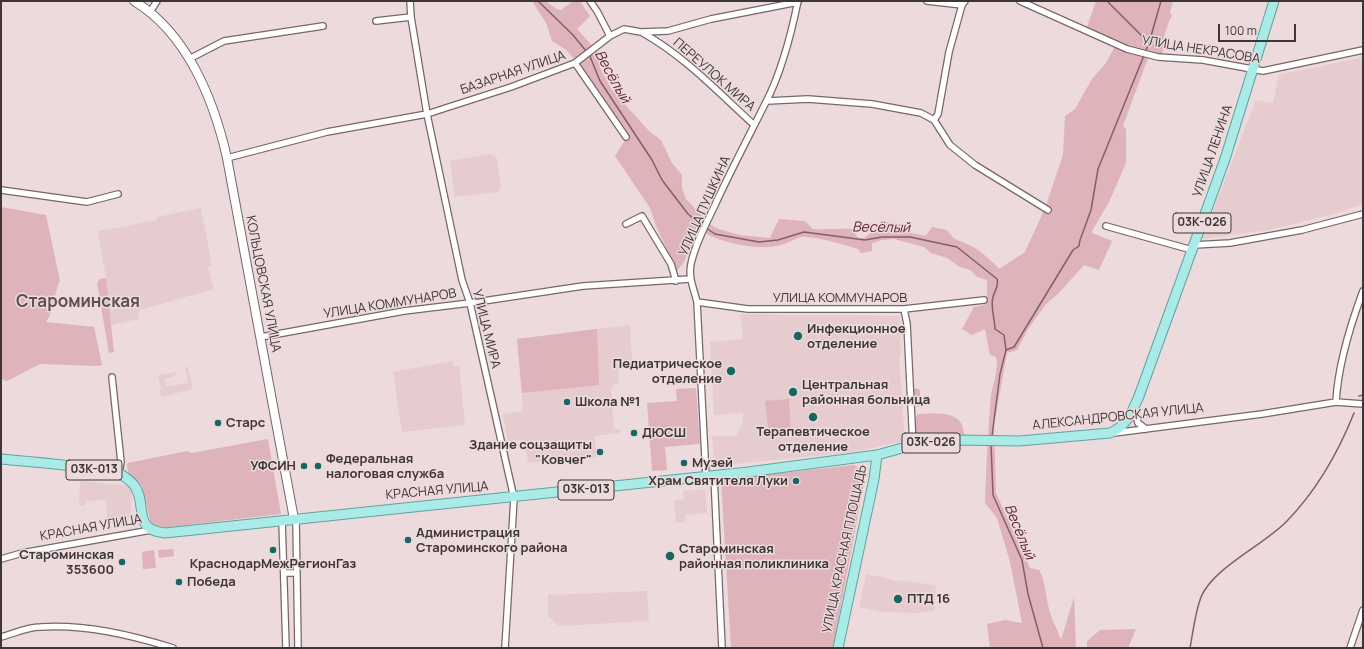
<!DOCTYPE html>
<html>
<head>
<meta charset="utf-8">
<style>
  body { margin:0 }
  #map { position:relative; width:1364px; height:649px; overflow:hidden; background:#ecdadc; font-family:Manrope,sans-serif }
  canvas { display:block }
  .frame { position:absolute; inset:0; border:2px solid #3d3637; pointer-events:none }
  .scale { position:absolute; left:1218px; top:24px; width:78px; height:18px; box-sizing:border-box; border:2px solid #3d3637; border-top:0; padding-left:5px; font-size:12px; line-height:14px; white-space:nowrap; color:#3d3637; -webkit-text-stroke:3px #ecdadc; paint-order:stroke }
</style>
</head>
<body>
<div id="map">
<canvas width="1364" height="649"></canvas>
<div class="frame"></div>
<div class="scale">100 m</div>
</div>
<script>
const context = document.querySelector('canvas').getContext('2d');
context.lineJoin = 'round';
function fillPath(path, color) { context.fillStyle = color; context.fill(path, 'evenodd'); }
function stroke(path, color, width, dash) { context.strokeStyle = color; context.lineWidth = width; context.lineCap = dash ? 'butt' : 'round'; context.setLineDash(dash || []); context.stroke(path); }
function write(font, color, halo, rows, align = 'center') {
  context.font = font + ' Manrope,sans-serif'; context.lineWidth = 3; context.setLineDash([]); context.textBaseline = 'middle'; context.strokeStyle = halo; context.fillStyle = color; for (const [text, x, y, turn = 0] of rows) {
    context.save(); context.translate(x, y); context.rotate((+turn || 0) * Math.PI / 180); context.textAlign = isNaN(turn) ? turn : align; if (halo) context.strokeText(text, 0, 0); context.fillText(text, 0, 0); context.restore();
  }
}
fillPath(new Path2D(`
  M 1363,57 L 1363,204 L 1338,213 L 1274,229 L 1202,239 L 1256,100 L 1273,103 L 1279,75 Z
  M 491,154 L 497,158 L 501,188 L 498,192 L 455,197 L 450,161 Z
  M 201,208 L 212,266 L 208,267 L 214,289 L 139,310 L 139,319 L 110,325 L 106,278 L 98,231 L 157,220 L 157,217 Z
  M 740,314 L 900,316 L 901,353 L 899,356 L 905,441 L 854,452 L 715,466 L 712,436 L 736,436 L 743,423 L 743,413 L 714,415 L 710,342 L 743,339 Z
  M 630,325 L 632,360 L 618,362 L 619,383 L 614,384 L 614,387 L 611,388 L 614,429 L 620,429 L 620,433 L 594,436 L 597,457 L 528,463 L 525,440 L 508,441 L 503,414 L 523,411 L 517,339 Z
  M 452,361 L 454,366 L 459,365 L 465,425 L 402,432 L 393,372 Z
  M 185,367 L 188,367 L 193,389 L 161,397 L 160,390 L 165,389 L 161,388 L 158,375 L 176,372 L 177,375 L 165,379 L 166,387 L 188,383 Z
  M 80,481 L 132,486 L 131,518 L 107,520 L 106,500 L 86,501 L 85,506 L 79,505 Z
  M 705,489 L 707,513 L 685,515 L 685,522 L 676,523 L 674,500 L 684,499 L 683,491 Z
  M 866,574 L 893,580 L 936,585 L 934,611 L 918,613 L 883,612 L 859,607 Z
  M 647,591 L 649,621 L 559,626 L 548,616 L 548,595 Z`), '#e6cccf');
fillPath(new Path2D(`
  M 532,1 L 545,1 L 557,9 L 561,10 L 573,1 L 580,1 L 590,16 L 577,29 L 597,51 L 600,68 L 612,90 L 649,131 L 661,140 L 672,163 L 682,175 L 682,188 L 686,199 L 710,224 L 716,228 L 739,235 L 770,238 L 779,219 L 805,221 L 813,229 C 826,230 839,228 852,229 L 858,238 L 864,238 L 885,222 L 909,225 L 911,233 L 926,236 L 932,227 L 947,230 C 955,241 956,239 967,244 C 979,249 990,259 999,269 L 1025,252 L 1045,208 L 1063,155 L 1065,116 L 1075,109 L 1092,79 L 1106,63 L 1116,44 L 1086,30 L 1096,1 L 1173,1 L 1170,12 L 1172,16 L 1169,21 L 1163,40 L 1165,44 L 1162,54 L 1158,57 L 1149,55 L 1123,126 L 1126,129 L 1126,163 L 1109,202 L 1092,231 L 1092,233 L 1112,241 L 1099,270 L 1084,265 L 1058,294 L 1046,304 L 1028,329 L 1017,350 L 1007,353 L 994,425 L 996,493 L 1030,568 L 1039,570 C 1046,583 1046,599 1050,613 C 1053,622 1058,631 1061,640 L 1074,597 L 1076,648 L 990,647 L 987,624 L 1005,620 L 1022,623 L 1010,562 L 997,518 L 985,503 C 986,467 988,432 991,396 C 993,383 999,369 996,357 L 990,355 L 985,329 L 972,335 L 962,329 L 974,307 L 984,305 L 987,295 L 987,280 L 977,277 L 970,270 L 960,267 L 947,258 L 931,253 L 924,247 L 894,239 L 882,240 L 872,243 L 872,251 L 861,253 L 858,249 C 845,245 812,235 800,237 C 794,239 787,244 777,246 C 751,250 719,242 697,229 L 684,262 L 677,271 L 656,226 L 650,208 L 615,156 L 627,137 L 583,69 L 565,49 L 552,41 L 546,23 Z
  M 1,207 L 46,215 L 60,281 C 53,294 55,310 46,322 L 94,327 L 102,365 L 97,366 L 40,364 L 7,381 L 1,379 Z
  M 106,278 L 114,352 L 109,353 L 97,283 L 100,279 Z
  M 597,329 L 599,385 L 522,393 L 517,339 Z
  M 696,388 L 700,444 L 665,447 L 667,470 L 652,471 L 647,403 L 677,401 L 676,389 Z
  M 915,388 L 920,390 L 920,405 L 918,407 L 913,405 L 912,390 Z
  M 789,399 L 791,432 L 769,433 L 765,401 Z
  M 918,414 C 936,414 963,409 964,435 L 919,439 L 916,436 L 914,419 Z
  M 268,439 L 281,514 L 161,528 L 151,524 L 142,486 L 128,472 L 127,465 L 128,463 L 187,451 L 192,453 Z
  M 854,465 L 862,471 L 864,483 L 833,648 L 731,648 L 721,480 Z
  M 173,549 L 174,556 L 159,558 L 158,550 Z
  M 154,550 L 156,568 L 143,569 L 142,552 Z
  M 1136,629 L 1128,648 L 1087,648 L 1087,641 L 1100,630 Z`), '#deb3b9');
stroke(new Path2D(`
  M 538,1 L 573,35 L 586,51
  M 1107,1 L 1149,43
  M 589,54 L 600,81 L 652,160 L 662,180 L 688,214 L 703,226
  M 706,228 L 715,234 L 759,242 L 778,240 L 804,232 L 865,240 L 882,237 L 910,237 L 957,247 L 997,279 C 999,286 995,290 993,297 C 990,308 995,318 995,329 L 1004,335 L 1006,350 L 1000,374 L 992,436
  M 1006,350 L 1014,347 L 1073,250 L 1079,246 L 1080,240 L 1091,210 L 1098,169 L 1149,43 L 1161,1
  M 1359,396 L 1363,395
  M 991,444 L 993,495 L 1022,560 L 1028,594 L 1043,648
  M 1190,648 C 1193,632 1195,613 1201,597 C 1213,568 1264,545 1287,521 C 1317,490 1338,453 1354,413`), '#846066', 1.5);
const minor = new Path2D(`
  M 410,1 L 411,17 L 427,114 L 462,280 L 470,303 L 514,498 L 505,648
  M 590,1 L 597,11 L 610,36
  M 927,1 L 962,5
  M 1020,1 L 1127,49 L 1158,57 L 1203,60 L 1263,71 L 1363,50
  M 150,12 L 157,1
  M 376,21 L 411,17
  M 643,33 C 684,56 718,92 753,124
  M 189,59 L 224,41 L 323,26
  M 575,63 L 626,137
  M 767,101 L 808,99 L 872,104 L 921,113 L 934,120 L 950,145 L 975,165 L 1048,210
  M 934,120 L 938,114 L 949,52 L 962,5 L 965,1
  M 227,158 L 327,132 L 427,114 L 511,87 L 575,63 L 610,36 L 624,29 L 641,32 L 668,31 L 711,19 L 798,2
  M 1,190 L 87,202 L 118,194
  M 626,224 L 642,216 L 671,264 L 676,281
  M 1106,226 L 1192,250
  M 1194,245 L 1230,243 L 1302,230 L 1363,214
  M 697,302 L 748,309 L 904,309 L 984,300
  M 904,309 L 907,324 L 913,445
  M 261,337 L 404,311 L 470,303 L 583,286 L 690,279
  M 112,377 L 121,462 L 119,473
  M 1336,402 C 1338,365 1350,326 1363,291
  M 1134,409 L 1138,423 L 1146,429
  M 1114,433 L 1262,414 L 1336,402 L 1363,404
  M 714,476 L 722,648
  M 706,477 L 697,302 C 694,289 688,277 691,264 C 695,244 706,224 715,205 C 731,170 749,136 766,102 C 782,71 791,35 798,1
  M 296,519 L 298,648
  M 282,520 L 286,648
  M 1,559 L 22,553 L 151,530
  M 284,573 L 297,573
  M 1,637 C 13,634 27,627 40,627 C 85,624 131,635 173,648
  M 1350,648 L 1363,610`);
const secondary = new Path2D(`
  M 134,1 C 187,33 214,100 227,158 L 294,519`);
const primary = new Path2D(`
  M 1,459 C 20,461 112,468 122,475 C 126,478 131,481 134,485 C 148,503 131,530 165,533 L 748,472 L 877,455 L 913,445 L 959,440 L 1019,441 L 1110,433 C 1127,426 1132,412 1139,396 L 1225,159 L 1274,1
  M 838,648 L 874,479 L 877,455`);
stroke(minor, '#77676a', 8);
stroke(secondary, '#77676a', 10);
stroke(primary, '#5fa3a0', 11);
stroke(minor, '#fff', 5.5);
stroke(secondary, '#fff', 8);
stroke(primary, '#aaebe8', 9);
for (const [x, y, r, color] of [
  [798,336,5,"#186663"],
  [731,371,5,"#186663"],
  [793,392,5,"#186663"],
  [567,402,4,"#186663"],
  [813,417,5,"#186663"],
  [218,423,4,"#186663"],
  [634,433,4,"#186663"],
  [600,452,4,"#186663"],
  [684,463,4,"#186663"],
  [304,466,4,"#186663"],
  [318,466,4,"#186663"],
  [796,481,4,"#186663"],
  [408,540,4,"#186663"],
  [273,550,4,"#186663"],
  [670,556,5,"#186663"],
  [122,562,4,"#186663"],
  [179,582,4,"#186663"],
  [898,599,5,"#186663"]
]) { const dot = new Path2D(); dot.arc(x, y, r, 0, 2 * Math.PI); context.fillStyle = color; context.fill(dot); stroke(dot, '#ecdadc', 1.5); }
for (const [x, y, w] of [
  [1202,223,58],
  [931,443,58],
  [94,470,56],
  [586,490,56]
]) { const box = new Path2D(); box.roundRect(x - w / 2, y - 10, w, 20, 3); context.fillStyle = '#ecdadc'; context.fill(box); stroke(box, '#3d3637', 1); }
write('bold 12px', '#3d3637', null, [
  ["03К-026",1202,223],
  ["03К-026",931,443],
  ["03К-013",94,470],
  ["03К-013",586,490]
]);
write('13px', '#3d3637', '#ecdadc', [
  ["УЛИЦА НЕКРАСОВА",1201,50,9],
  ["БАЗАРНАЯ УЛИЦА",513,73,-19],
  ["ПЕРЕУЛОК МИРА",714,75,41],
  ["УЛИЦА ЛЕНИНА",1213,151,-71],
  ["УЛИЦА ПУШКИНА",705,206,-66],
  ["КОЛЬЦОВСКАЯ УЛИЦА",263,284,79],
  ["УЛИЦА КОММУНАРОВ",840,298],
  ["УЛИЦА КОММУНАРОВ",390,304,-9],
  ["УЛИЦА МИРА",486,329,76],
  ["АЛЕКСАНДРОВСКАЯ УЛИЦА",1118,417,-6],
  ["КРАСНАЯ УЛИЦА",437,491,-5],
  ["КРАСНАЯ УЛИЦА",91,528,-10],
  ["УЛИЦА КРАСНАЯ ПЛОЩАДЬ",845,549,-78]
]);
write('bold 13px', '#3d3637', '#ecdadc', [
  ["Инфекционное",807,329],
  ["отделение",807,344],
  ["Педиатрическое",722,364,"right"],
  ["отделение",722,379,"right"],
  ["Центральная",802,385],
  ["районная больница",802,400],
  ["Школа №1",575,402],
  ["Старс",226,423],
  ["Терапевтическое",813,432,"center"],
  ["отделение",813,447,"center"],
  ["ДЮСШ",642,433],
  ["Здание соцзащиты",592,445,"right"],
  ["\"Ковчег\"",592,460,"right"],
  ["Федеральная",326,459],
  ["налоговая служба",326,474],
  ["Музей",692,463],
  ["УФСИН",296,466,"right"],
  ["Храм Святителя Луки",788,481,"right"],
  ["Администрация",416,533],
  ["Староминского района",416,548],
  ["Староминская",679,549],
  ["районная поликлиника",679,564],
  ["Староминская",114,555,"right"],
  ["353600",114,570,"right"],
  ["КраснодарМежРегионГаз",273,564,"center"],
  ["Победа",187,582],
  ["ПТД 16",907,599]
], 'left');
write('italic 14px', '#622332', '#ecdadc', [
  ["Весёлый",612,77,61],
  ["Весёлый",881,228,1],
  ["Весёлый",1019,532,68]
]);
write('bold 17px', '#5e4f51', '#ecdadc', [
  ["Староминская",78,302]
]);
</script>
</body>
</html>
